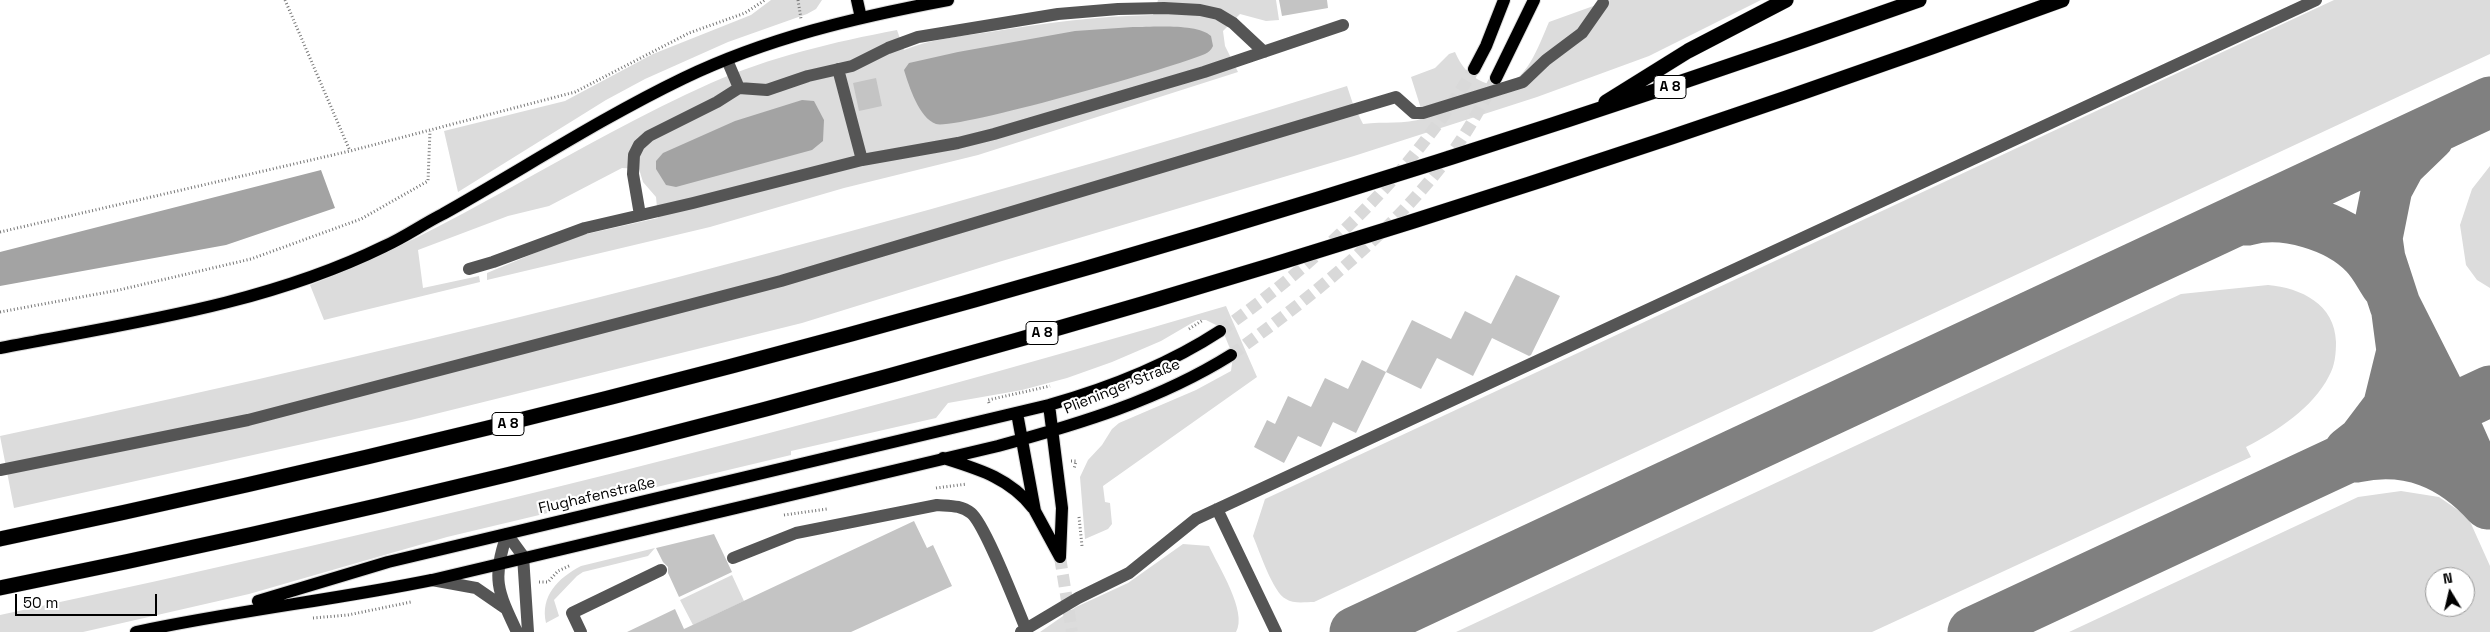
<!DOCTYPE html>
<html>
<head>
<meta charset="utf-8">
<style>
  body { margin:0 }
  #map { position:relative; width:2490px; height:632px; overflow:hidden; background:#fff; font-family:"Space Grotesk",sans-serif }
  canvas { display:block }
  .north { position:absolute; left:2425px; top:567px; width:50px; height:50px; box-sizing:border-box; background:#fff; border:1px solid #999; border-radius:50%; rotate:351deg; font-size:14px; font-weight:700; line-height:20px; text-align:center; color:#000 }
  .north::after { content:''; display:block; margin:auto; width:18px; height:22px; background:#000; clip-path:polygon(50% 0,100% 100%,50% 72%,0 100%) }
  .scale { position:absolute; left:15px; top:594px; width:142px; height:22px; box-sizing:border-box; border:2px solid #000; border-top:0; padding-left:6px; font-size:15px; line-height:18px; white-space:nowrap; color:#000; -webkit-text-stroke:4px #fff; paint-order:stroke }
</style>
</head>
<body>
<div id="map">
<canvas width="2490" height="632"></canvas>
<div class="north">N</div>
<div class="scale">50 m</div>
</div>
<script>
const context = document.querySelector('canvas').getContext('2d');
context.lineJoin = 'round';
function fillPath(path, color) { context.fillStyle = color; context.fill(path, 'evenodd'); }
function stroke(path, color, width, dash) { context.strokeStyle = color; context.lineWidth = width; context.lineCap = dash ? 'butt' : 'round'; context.setLineDash(dash || []); context.stroke(path); }
function write(font, color, halo, rows, align = 'center') {
  context.font = font + ' "Space Grotesk",sans-serif'; context.lineWidth = 4.5; context.setLineDash([]); context.textBaseline = 'middle'; context.strokeStyle = halo; context.fillStyle = color; for (const [text, x, y, turn = 0] of rows) {
    context.save(); context.translate(x, y); context.rotate((+turn || 0) * Math.PI / 180); context.textAlign = isNaN(turn) ? turn : align; if (halo) context.strokeText(text, 0, 0); context.fillText(text, 0, 0); context.restore();
  }
}
fillPath(new Path2D(`
  M 771,0 L 822,0 L 816,9 L 807,14 L 728,42 L 645,79 L 606,100 L 458,192 L 444,131 L 565,101 L 653,54 L 751,15 Z
  M 1158,0 L 1276,0 L 1279,20 L 1266,21 L 1240,14 L 1223,31 L 1225,46 L 1238,72 L 978,155 L 844,188 L 710,227 L 487,280 L 487,273 L 573,237 L 658,218 L 656,197 L 643,182 L 639,169 L 622,168 L 549,206 L 508,216 L 418,250 L 423,288 L 479,276 L 480,282 L 324,320 L 310,285 C 452,231 574,144 711,83 C 770,57 834,42 897,30 L 904,50 C 931,39 961,36 990,32 C 1044,23 1098,16 1153,15 Z
  M 1610,0 L 1761,0 L 1649,56 L 1537,97 L 1354,156 L 1002,261 L 802,323 L 411,420 L 14,508 L 0,436 C 454,340 904,225 1347,86 L 1353,104 L 1363,124 C 1384,121 1404,125 1424,118 L 1411,77 L 1435,68 L 1449,54 L 1455,52 C 1461,66 1469,76 1483,82 C 1522,99 1537,49 1549,22 Z
  M 2334,0 L 2490,0 L 2490,54 L 1314,602 C 1305,602 1293,604 1286,599 C 1273,593 1259,550 1253,536 L 1265,499 Z
  M 2490,166 L 2490,288 L 2477,280 L 2466,265 L 2460,225 L 2472,189 Z
  M 2268,285 C 2301,288 2335,304 2336,342 C 2336,353 2335,366 2329,376 C 2313,408 2277,431 2246,447 L 2251,457 L 1872,632 L 1456,632 L 2181,294 Z
  M 1226,306 L 1257,377 L 1103,486 L 1105,502 L 1110,503 L 1112,524 L 1108,529 L 1085,539 L 1080,477 L 1088,460 L 1102,445 L 1112,429 L 1119,423 L 1196,390 L 1231,371 L 1233,356 L 1224,334 L 1216,325 L 1206,320 L 1197,320 L 1161,341 L 1112,362 L 1067,378 L 1022,390 L 948,403 L 936,418 L 791,451 L 791,455 L 447,537 L 249,594 L 83,632 L 0,632 L 0,615 C 413,527 820,426 1226,306 Z
  M 2401,491 L 2439,497 L 2468,517 L 2490,566 L 2490,632 L 2069,632 L 2358,497 ZM 2435,577 L 2465,577 L 2465,607 L 2435,607 Z
  M 1183,544 L 1209,546 C 1218,566 1248,612 1236,632 L 1040,632 L 1076,607 L 1128,583 Z
  M 655,548 L 648,556 L 583,572 L 577,576 L 554,600 L 559,616 L 546,623 C 540,596 558,578 581,566 Z
  M 732,575 L 744,601 L 693,625 L 680,600 Z`), '#dcdcdc');
fillPath(new Path2D(`
  M 1133,27 C 1151,27 1198,23 1211,36 L 1213,46 C 1211,50 1209,52 1205,54 C 1176,67 956,130 936,124 C 919,118 909,86 904,70 L 909,63 L 958,52 L 1075,31 Z
  M 802,100 L 814,101 L 824,120 L 823,141 L 812,150 L 676,187 L 666,185 L 656,169 L 656,161 L 663,153 L 735,121 Z
  M 321,170 L 335,208 L 226,245 L 0,286 L 0,252 Z`), '#a3a3a3');
stroke(new Path2D(`
  M 2429,136 L 2400,164 L 2387,188 L 2377,238 L 2380,259 L 2395,305 L 2448,410 L 2490,504
  M 2247,220 C 2285,210 2338,226 2365,254 C 2374,263 2380,276 2387,286
  M 2349,452 L 2363,441 L 2388,408 L 2402,351 L 2397,313
  M 2356,457 C 2409,446 2452,464 2488,504
  M 1355,632 L 2490,102
  M 1973,632 L 2490,391`), '#808080', 51);
fillPath(new Path2D(`
  M 1279,0 L 1327,0 L 1328,8 L 1282,16 Z
  M 876,78 L 882,106 L 859,111 L 853,83 Z
  M 1516,275 L 1560,296 L 1531,355 L 1529,356 L 1492,338 L 1473,376 L 1437,358 L 1421,389 L 1386,372 L 1412,320 L 1451,339 L 1465,311 L 1491,324 Z
  M 1362,360 L 1386,372 L 1356,433 L 1333,422 L 1321,447 L 1298,436 L 1284,463 L 1254,447 L 1267,420 L 1275,424 L 1288,396 L 1311,407 L 1325,378 L 1348,389 Z
  M 914,521 L 927,548 L 933,545 L 952,586 L 851,632 L 627,632 L 675,609 L 684,629 Z
  M 714,534 L 732,572 L 679,597 L 668,573 L 668,567 L 663,562 L 656,548 Z`), '#c4c4c4');
stroke(new Path2D(`
  M 1220,331 C 1321,260 1410,176 1474,69
  M 1231,355 C 1312,297 1394,231 1454,150 C 1470,128 1483,103 1496,78
  M 1060,557 L 1072,632`), '#d9d9d9', 12, [12, 6]);
const major = new Path2D(`
  M 857,0 L 861,18
  M 1474,69 L 1486,46 L 1504,0
  M 1496,78 L 1534,0
  M 0,348 C 130,323 265,305 385,246 C 405,237 423,224 443,214 C 523,169 601,118 684,78 C 767,38 857,17 948,0
  M 1049,405 L 1062,508 L 1060,557
  M 1017,413 L 1035,511 L 1060,557
  M 943,458 C 978,469 1010,478 1033,508
  M 258,601 L 388,562 L 1049,405 C 1109,388 1168,365 1220,331
  M 136,632 C 234,611 334,600 432,580 L 998,446 C 1079,424 1159,400 1231,355`);
const highway = new Path2D(`
  M 1606,102 L 1688,51 L 1786,0
  M 0,539 C 651,402 1292,223 1919,0
  M 0,588 C 701,446 1390,246 2062,0`);
stroke(major, '#dbdbdb', 14);
stroke(highway, '#dbdbdb', 16);
stroke(new Path2D(`
  M 285,0 L 350,151
  M 798,0 L 801,19
  M 0,232 L 350,151 L 575,92 L 689,33 L 745,13 L 765,0
  M 0,312 L 119,290 L 251,259 L 361,219 L 428,181 L 430,131
  M 1189,329 L 1203,320
  M 989,403 L 988,400 L 1050,386
  M 1071,461 L 1076,461 L 1074,469
  M 936,488 L 967,484
  M 784,515 L 827,509
  M 1079,517 L 1082,546
  M 539,582 L 548,582 L 558,571 L 571,565
  M 313,618 L 348,615 L 411,602`), '#777', 3, [1, 2.5]);
stroke(new Path2D(`
  M 727,60 L 739,88
  M 838,69 L 862,160
  M 640,215 L 633,174 L 634,155 L 639,145 L 649,136 L 717,102 L 739,88 L 767,90 L 808,76 L 852,66 L 888,48 L 918,37 L 1058,14 L 1118,9 L 1164,8 L 1200,10 L 1218,14 L 1233,23 L 1264,52
  M 469,269 L 493,262 L 585,228 L 693,203 L 862,160 L 958,143 L 994,134 L 1204,72 L 1343,25
  M 0,470 L 248,420 L 781,281 L 1396,97 L 1414,113 L 1423,113 L 1523,82 L 1546,60 L 1582,33 L 1603,3
  M 1217,509 L 1276,632
  M 507,534 L 523,556 L 528,632
  M 507,534 C 492,579 497,590 517,632
  M 733,558 L 796,533 L 937,505 C 950,506 961,505 971,513 C 985,524 1017,608 1026,629
  M 432,580 L 476,588 L 505,608
  M 581,632 L 572,613 L 661,570
  M 1021,632 L 1078,598 L 1129,573 L 1196,519 L 2316,0`), '#555', 12);
stroke(major, '#000', 12);
stroke(highway, '#000', 15);
for (const [x, y, w] of [
  [1670,87,32],
  [1042,333,32],
  [508,424,32]
]) { const box = new Path2D(); box.roundRect(x - w / 2, y - 11.5, w, 23, 4); context.fillStyle = '#fff'; context.fill(box); stroke(box, '#000', 1); }
write('bold 14px', '#000', null, [
  ["A 8",1670,87],
  ["A 8",1042,333],
  ["A 8",508,424]
]);
write('15px', '#000', '#fff', [
  ["Plieninger Straße",1122,387,-22],
  ["Flughafenstraße",597,496,-13]
]);
</script>
</body>
</html>
